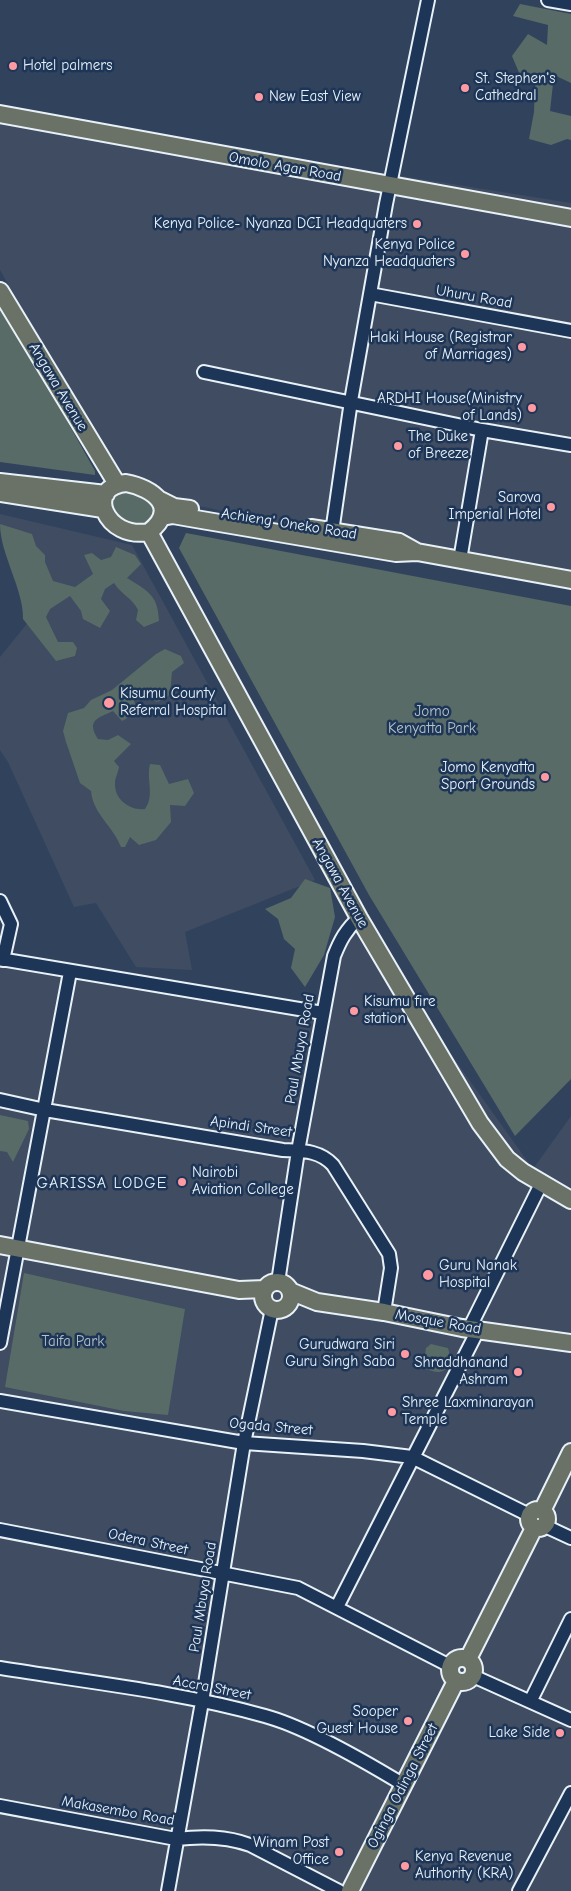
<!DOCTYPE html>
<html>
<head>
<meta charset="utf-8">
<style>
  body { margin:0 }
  canvas { display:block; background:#31425d }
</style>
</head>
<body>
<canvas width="571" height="1891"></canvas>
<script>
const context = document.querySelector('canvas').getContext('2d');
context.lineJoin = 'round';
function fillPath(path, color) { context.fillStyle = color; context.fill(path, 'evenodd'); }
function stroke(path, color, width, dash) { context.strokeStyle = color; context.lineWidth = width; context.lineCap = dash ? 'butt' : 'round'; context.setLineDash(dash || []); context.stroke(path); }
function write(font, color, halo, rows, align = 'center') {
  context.font = font + ' "Comic Neue",sans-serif'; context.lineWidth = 5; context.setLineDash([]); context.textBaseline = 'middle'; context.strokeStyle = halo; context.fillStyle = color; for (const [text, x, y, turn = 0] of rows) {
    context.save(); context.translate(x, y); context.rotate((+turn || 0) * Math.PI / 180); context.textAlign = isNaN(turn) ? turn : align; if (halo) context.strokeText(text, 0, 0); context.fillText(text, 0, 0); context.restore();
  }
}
fillPath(new Path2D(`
  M 0,112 L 571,203 L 571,586 L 125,490 L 0,270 Z
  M 0,514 L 132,545 L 315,880 L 185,932 L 192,970 L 136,967 L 96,903 L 74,907 L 8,762 L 0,750 L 0,657 L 30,620 L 0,523 Z
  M 358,924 L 533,1169 L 571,1116 L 571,1803 L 536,1869 L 571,1811 L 571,1891 L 0,1891 L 0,930 L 22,971 L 311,1017 L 315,1003 Z`), '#3f4c61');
fillPath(new Path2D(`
  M 520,4 L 571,14 L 571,83 L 554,75 L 550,111 L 571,116 L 571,140 L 567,139 L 551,145 L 529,139 L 534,112 L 535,83 L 520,75 L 512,56 L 528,34 L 547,45 L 548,25 L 513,16 Z
  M 0,301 L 95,471 L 95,475 L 0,462 Z
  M 129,487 L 160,506 L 147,527 L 113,519 L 108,500 L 113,493 Z
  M 0,524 L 32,534 L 36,546 L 45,555 L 45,562 L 53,581 L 75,587 L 93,574 L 84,555 L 92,553 L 101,560 L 111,557 L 116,547 L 135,555 L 141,564 L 127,578 C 148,591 158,595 159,621 L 144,627 L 136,620 L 138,610 C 132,598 121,594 114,583 L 105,589 L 101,599 L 110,611 L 100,628 L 83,619 L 81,611 L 70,596 L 50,609 L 46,617 L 58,642 L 73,642 L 77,648 L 75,656 L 56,661 L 23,619 C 24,590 0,554 0,524 Z
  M 186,533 L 571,606 L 571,1079 L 515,1136 L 369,895 L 179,548 Z
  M 165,649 L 181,656 L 184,663 L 172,672 L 170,694 L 164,700 L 156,702 L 149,695 L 134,699 C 137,712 134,715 122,721 L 113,711 C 98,718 86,720 98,739 L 108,740 L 118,735 L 131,744 L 114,761 L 119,767 C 118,773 115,778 115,783 C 114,800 131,811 145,809 C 155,795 146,780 150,764 L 160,765 L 169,784 L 188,779 L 194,793 L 185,806 L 170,805 L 171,822 L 156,840 L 139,845 L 130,837 L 125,847 L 121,847 C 113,826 93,814 91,791 L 80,783 L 66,742 L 63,731 L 68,713 L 84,708 L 91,700 L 112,690 L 156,654 Z
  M 305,879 L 330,888 L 335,917 L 324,955 L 305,987 L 291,968 L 295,949 L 284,939 L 278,919 L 265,909 L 291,898 Z
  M 0,1115 L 28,1121 L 29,1129 L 13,1162 L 7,1152 L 0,1151 Z
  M 24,1273 L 185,1309 L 168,1415 L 124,1411 L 5,1387 Z
  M 431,1344 L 448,1348 L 451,1360 C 446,1375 438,1373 425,1369 L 437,1359 L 432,1356 L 424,1360 L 426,1348 Z`), '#586b67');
const minor = new Path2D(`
  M 548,0 L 571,4
  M 370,294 L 571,331
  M 204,372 L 482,430 L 571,445
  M 331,539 L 351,401 L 386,204 L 428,0
  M 460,560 L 482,430
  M 0,901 L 11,924 L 3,960
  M 0,959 L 323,1013
  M 0,1100 L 45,1110 L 283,1150 C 302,1151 319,1150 333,1165 L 389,1254 L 391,1268 L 384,1312
  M 278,1282 L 298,1151 L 334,956 C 340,941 346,929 359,918
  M 469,1329 L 542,1182
  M 0,1343 L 70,972
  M 0,1401 L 244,1443 L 363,1451 L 412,1457 L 529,1515
  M 545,1526 L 571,1538
  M 0,1530 L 298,1588 L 450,1666
  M 337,1607 L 478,1330
  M 0,1668 C 86,1682 181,1692 265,1716 C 306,1727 366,1762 404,1785
  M 473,1676 L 571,1720
  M 531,1700 L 571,1619
  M 0,1806 L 176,1839 C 202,1836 226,1836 250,1845 L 339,1891
  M 168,1891 L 202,1702 L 244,1443 L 272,1309
  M 519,1891 L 571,1793`);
const major = new Path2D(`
  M 0,114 L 571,218
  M 0,291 L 117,484
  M 0,482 L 106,494
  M 126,483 C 153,488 180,508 149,532 C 105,540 84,487 126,483 Z
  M 0,493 L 103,509
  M 160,500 L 174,507 L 190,509
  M 162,517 L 173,515 L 190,518 L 396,553 L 417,552 L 571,580
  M 311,528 L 399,542 L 417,552
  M 149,532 L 359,918 L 480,1123 L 507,1159 L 523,1172 L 571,1200
  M 0,1245 L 239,1290 L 265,1289
  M263 1296a14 14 0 1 1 28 0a14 14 0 1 1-28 0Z
  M 290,1291 L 317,1302 L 384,1312 L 462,1328 L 571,1343
  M529 1519a9 9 0 1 1 18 0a9 9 0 1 1-18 0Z
  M 542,1511 L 571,1452
  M450 1670a12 12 0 1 1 24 0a12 12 0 1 1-24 0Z
  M 468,1659 L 534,1528
  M 350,1891 L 456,1681`);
stroke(minor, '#e8f1f8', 16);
stroke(major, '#e8f1f8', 20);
stroke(minor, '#1d3557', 12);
stroke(major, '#6a7166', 16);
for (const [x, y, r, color] of [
  [13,66,5,"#ff9aa2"],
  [465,88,5,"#ff9aa2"],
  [259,97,5,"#ff9aa2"],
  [417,224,5,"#ff9aa2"],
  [465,254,5,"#ff9aa2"],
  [522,347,5,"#ff9aa2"],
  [532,408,5,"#ff9aa2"],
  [398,446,5,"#ff9aa2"],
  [551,507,5,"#ff9aa2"],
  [109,703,6,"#ff9aa2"],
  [545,777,5,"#ff9aa2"],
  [354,1011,5,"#ff9aa2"],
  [182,1182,5,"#ff9aa2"],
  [428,1275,6,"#ff9aa2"],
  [405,1354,5,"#ff9aa2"],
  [518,1372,5,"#ff9aa2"],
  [392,1412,5,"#ff9aa2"],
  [408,1721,5,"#ff9aa2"],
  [560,1733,5,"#ff9aa2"],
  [339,1852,5,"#ff9aa2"],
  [405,1866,5,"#ff9aa2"]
]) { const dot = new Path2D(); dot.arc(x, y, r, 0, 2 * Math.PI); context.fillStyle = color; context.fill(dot); stroke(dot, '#1d3557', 2); }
write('15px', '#e8f1f8', '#1d3557', [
  ["Hotel palmers",23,66,"left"],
  ["St. Stephen's",475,79,"left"],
  ["Cathedral",475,96,"left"],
  ["New East View",269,97,"left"],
  ["Kenya Police- Nyanza DCI Headquaters",407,224],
  ["Kenya Police",455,245],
  ["Nyanza Headquaters",455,262],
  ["Haki House (Registrar",512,338],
  ["of Marriages)",512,355],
  ["ARDHI House(Ministry",522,399],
  ["of Lands)",522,416],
  ["The Duke",408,437,"left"],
  ["of Breeze",408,454,"left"],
  ["Sarova",541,498],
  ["Imperial Hotel",541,515],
  ["Kisumu County",120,694,"left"],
  ["Referral Hospital",120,711,"left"],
  ["Jomo Kenyatta",535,768],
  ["Sport Grounds",535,785],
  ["Kisumu fire",364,1002,"left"],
  ["station",364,1019,"left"],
  ["Nairobi",192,1173,"left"],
  ["Aviation College",192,1190,"left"],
  ["Guru Nanak",439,1266,"left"],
  ["Hospital",439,1283,"left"],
  ["Gurudwara Siri",395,1345],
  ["Guru Singh Saba",395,1362],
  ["Shraddhanand",508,1363],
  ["Ashram",508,1380],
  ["Shree Laxminarayan",402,1403,"left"],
  ["Temple",402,1420,"left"],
  ["Sooper",398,1712],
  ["Guest House",398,1729],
  ["Lake Side",550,1733],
  ["Winam Post",329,1843],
  ["Office",329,1860],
  ["Kenya Revenue",415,1857,"left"],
  ["Authority (KRA)",415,1874,"left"]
], 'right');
write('15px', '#e8f1f8', '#1d3557', [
  ["Omolo Agar Road",285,167,10],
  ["Uhuru Road",474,297,10],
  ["Angawa Avenue",58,387,59],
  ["Achieng' Oneko Road",289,524,9],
  ["Angawa Avenue",340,883,61],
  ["Paul Mbuya Road",300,1049,-80],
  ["Apindi Street",251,1127,8],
  ["Mosque Road",438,1322,10],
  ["Ogada Street",271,1427,5],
  ["Odera Street",148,1542,12],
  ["Paul Mbuya Road",203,1597,-81],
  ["Accra Street",212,1688,11],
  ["Oginga Odinga Street",403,1786,-63],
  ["Makasembo Road",118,1811,10]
]);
write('15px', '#b6c2c5', '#1d3557', [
  ["Jomo",432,712],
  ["Kenyatta Park",432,729],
  ["Taifa Park",73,1342]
]);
context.letterSpacing = '1px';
write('16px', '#e8f1f8', '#1d3557', [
  ["GARISSA LODGE",102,1183]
]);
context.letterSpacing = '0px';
</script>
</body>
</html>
